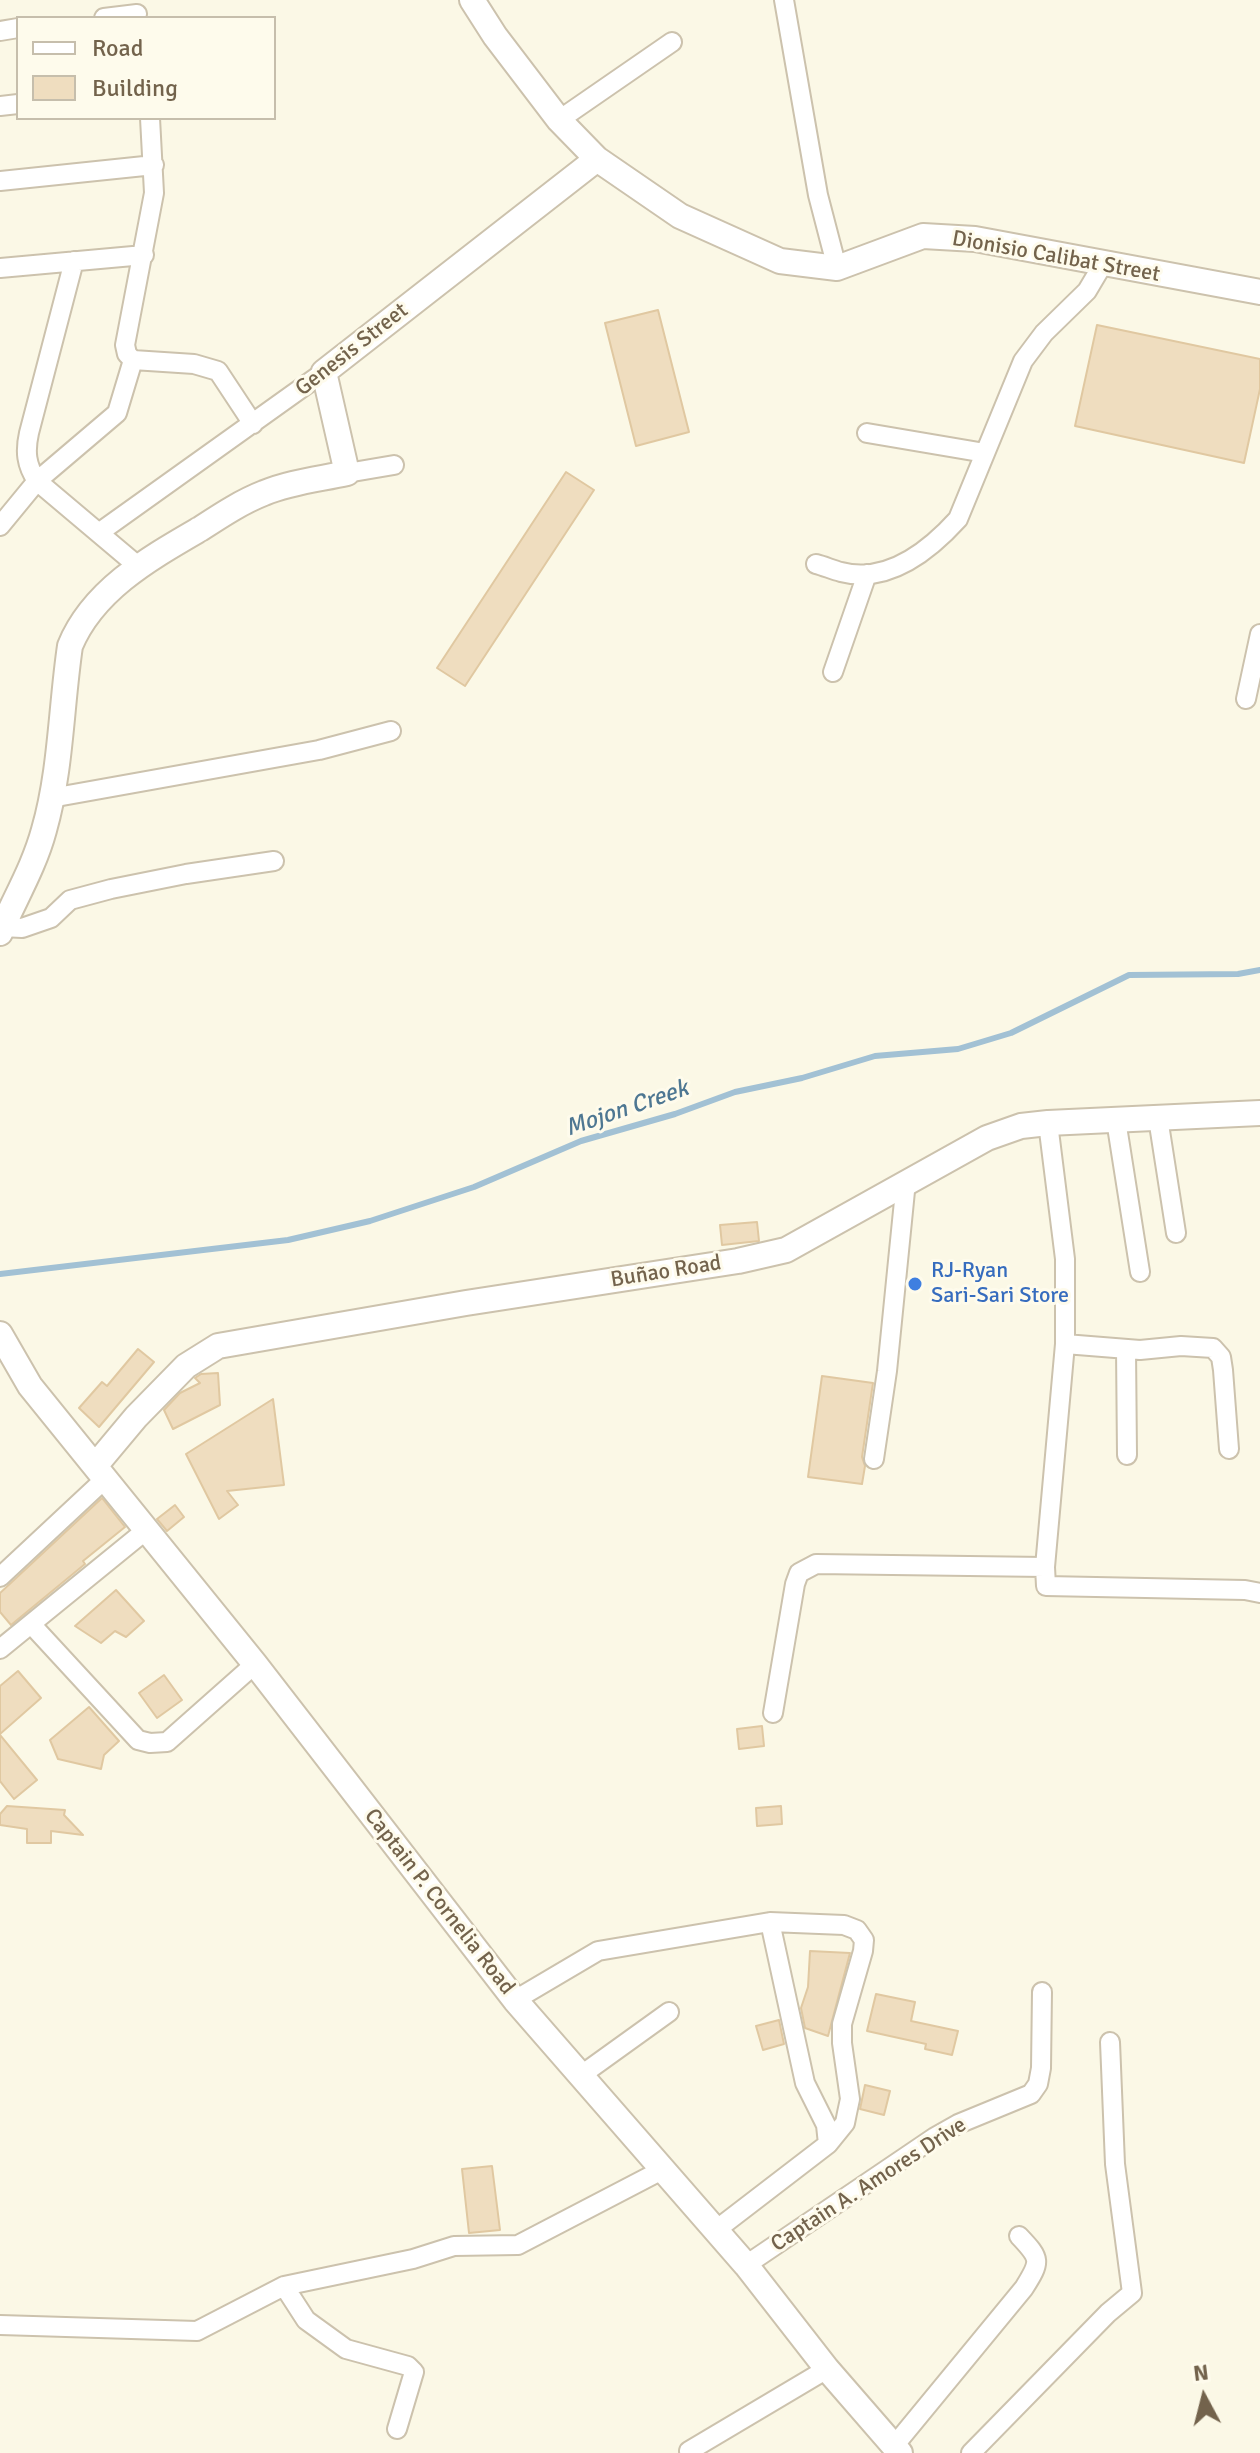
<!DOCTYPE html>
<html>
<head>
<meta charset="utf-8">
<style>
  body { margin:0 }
  #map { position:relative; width:1260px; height:2453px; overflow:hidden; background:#fbf8e6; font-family:Signika,sans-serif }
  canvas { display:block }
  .legend { position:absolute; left:16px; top:16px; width:260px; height:104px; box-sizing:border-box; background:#fefbec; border:2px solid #c6beac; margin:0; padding:10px 14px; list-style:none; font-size:24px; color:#73634c }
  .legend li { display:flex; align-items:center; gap:16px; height:40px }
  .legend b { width:40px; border:2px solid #c6beac }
  .north { position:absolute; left:1164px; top:2357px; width:80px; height:80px; -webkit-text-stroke:6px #fefbec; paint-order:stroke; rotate:353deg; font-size:22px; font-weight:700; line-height:32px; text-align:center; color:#73634c }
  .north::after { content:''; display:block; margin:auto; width:28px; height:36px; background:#73634c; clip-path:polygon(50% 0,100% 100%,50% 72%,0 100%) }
</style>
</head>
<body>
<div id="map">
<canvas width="1260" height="2453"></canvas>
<ul class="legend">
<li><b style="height:10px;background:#fff"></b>Road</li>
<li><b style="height:22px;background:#efddbf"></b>Building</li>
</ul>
<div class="north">N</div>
</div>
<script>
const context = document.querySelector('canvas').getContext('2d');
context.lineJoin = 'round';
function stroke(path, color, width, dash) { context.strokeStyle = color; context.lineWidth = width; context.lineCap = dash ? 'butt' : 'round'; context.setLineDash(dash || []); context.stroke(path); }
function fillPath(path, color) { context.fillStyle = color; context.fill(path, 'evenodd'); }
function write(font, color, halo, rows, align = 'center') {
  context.font = font + ' Signika,sans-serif'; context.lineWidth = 6; context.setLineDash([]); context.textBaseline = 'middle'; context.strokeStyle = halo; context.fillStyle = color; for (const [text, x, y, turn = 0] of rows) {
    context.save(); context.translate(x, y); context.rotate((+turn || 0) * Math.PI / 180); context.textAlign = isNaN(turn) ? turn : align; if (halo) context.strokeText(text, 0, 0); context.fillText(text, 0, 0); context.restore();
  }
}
stroke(new Path2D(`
  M 0,1274 L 288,1240 L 370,1221 L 474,1187 L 581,1141 L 675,1114 L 735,1092 L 802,1078 L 875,1056 L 958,1049 L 1011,1033 L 1129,975 L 1238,974 L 1260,970`), '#a2c1d4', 6);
const building = new Path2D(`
  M 658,310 L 689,432 L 636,446 L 605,323 Z
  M 1097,325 L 1260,359 L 1260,389 L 1244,463 L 1075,426 Z
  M 566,472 L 594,490 L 465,686 L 437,668 Z
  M 757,1222 L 759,1241 L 722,1245 L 720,1225 Z
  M 138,1349 L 154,1362 L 99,1427 L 79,1408 L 102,1382 L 107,1386 Z
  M 218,1373 L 220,1405 L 173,1429 L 164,1410 L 180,1393 L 200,1383 L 195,1378 L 201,1374 Z
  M 822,1376 L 873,1383 L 862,1457 L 865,1466 L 862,1484 L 808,1477 Z
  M 273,1399 L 284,1485 L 227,1491 L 238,1505 L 219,1519 L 186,1454 Z
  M 102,1498 L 125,1527 L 83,1561 L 85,1564 L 11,1625 L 0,1612 L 0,1593 Z
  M 175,1505 L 184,1517 L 167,1531 L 157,1519 Z
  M 116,1590 L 144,1621 L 126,1637 L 115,1631 L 101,1643 L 75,1626 Z
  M 18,1671 L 41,1698 L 0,1734 L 0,1686 Z
  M 164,1675 L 182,1700 L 157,1718 L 139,1693 Z
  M 89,1707 L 119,1741 L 104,1755 L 101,1769 L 58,1759 L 50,1740 Z
  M 762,1726 L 764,1746 L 739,1749 L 737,1729 Z
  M 0,1735 L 37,1780 L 14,1799 L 0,1781 Z
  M 7,1806 L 65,1810 L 64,1815 L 83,1835 L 51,1831 L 51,1843 L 27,1843 L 27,1829 L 0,1825 L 0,1814 Z
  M 781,1806 L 782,1824 L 757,1826 L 756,1808 Z
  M 810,1951 L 850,1953 L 828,2036 L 805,2028 L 801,2008 L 808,1987 Z
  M 876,1994 L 915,2002 L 911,2021 L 958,2031 L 952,2055 L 925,2049 L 926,2044 L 867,2031 Z
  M 779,2020 L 784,2044 L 763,2050 L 756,2026 Z
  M 865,2085 L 890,2091 L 884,2115 L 860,2109 Z
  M 492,2166 L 500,2230 L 469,2233 L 462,2169 Z`);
fillPath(building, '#efddbf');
stroke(building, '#e0c8a1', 2);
const minor = new Path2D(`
  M 784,0 L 818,195 L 837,268
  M 104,18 L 137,14
  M 0,31 L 18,28
  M 0,106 L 18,104
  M 559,120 L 672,42
  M 0,181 L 154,165
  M 74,261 L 29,433 C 25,451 26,465 37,481 L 139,567
  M 0,268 L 144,255
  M 133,360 L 127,354 L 125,345 L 154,193 L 150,118
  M 133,360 L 194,364 L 218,371 L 253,424
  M 867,433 L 985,453
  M 347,473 L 394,465
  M 0,526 L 37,481 L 117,413 L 133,360
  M 100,532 L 324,372
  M 816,564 C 824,566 833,570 841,572 C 887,584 929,551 958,519 L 1023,361 L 1044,333 L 1087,291 L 1103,264
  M 833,672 L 867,574
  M 1246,699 L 1260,634
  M 51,798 L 319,750 L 391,731
  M 2,927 L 22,928 L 51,918 L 70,900 L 111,889 L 186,874 L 274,861
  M 1158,1118 L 1176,1233
  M 1116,1120 L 1140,1272
  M 1048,1123 L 1065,1259 L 1065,1344 L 1045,1567 L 1046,1586 L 1245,1590 L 1260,1593
  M 1065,1344 L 1140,1350 L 1181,1346 L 1213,1348 L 1221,1357 L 1223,1370 L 1229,1449
  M 1126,1349 L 1127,1455
  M 874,1459 L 887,1371 L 906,1181
  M 0,1577 L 105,1479
  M 31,1624 L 138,1740 L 150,1743 L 167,1742 L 255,1664
  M 0,1649 L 145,1531
  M 773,1713 L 795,1584 L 799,1573 L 816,1564 L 1045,1567
  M 515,2000 L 598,1951 L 770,1922 L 844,1925 L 857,1930 L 864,1940 L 863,1951 L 842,2024 L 842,2043 L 850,2099 L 847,2113 L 845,2123 L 828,2144
  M 580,2076 L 669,2012
  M 716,2230 L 828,2144 L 826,2125 L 805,2083 L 770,1922
  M 746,2265 L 935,2137 L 958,2124 L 1031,2094 L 1038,2084 L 1041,2068 L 1042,1992
  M 284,2286 L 306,2320 L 346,2349 L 408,2366 L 414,2372 L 397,2429
  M 0,2325 L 197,2331 L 284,2286 L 413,2259 L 454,2246 L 518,2245 L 662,2170
  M 894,2446 L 1024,2288 C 1041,2261 1041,2259 1019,2236
  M 689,2451 L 827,2369
  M 971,2453 L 1108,2313 L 1132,2293 L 1115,2164 L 1110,2042`);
const tertiary = new Path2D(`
  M 472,0 L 495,36 L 559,120 L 597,159 L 680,216 L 780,261 L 837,268 L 923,236 L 975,239 L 1260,292
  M 0,933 C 15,898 34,867 44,830 C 61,771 61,707 70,646 C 93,590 150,558 200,529 C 220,516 241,502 264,493 C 290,482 320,479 347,473 L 324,372 L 597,159
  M 0,1334 L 30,1386 L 255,1664 L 515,2000 L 746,2265 L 827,2369 L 900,2453
  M 95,1466 L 136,1417 L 186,1366 L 218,1346 L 466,1303 L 738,1261 L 786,1250 L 987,1138 L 1021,1126 L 1048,1123 L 1260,1113`);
stroke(minor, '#ccc2ad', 22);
stroke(tertiary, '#ccc2ad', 28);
stroke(minor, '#fff', 18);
stroke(tertiary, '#fff', 24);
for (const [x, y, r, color] of [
  [915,1284,8,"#3f7fe0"]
]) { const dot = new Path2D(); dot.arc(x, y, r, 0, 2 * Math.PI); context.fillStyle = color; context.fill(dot); stroke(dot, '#fefbec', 3); }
write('22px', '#73634c', '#fefbec', [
  ["Dionisio Calibat Street",1056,257,10],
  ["Genesis Street",352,350,-38],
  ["Buñao Road",666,1272,-9],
  ["Captain P. Cornelia Road",439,1902,52],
  ["Captain A. Amores Drive",869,2185,-33]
]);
write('22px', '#366cbe', '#fefbec', [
  ["RJ-Ryan",931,1271],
  ["Sari-Sari Store",931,1296]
], 'left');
write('italic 24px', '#4e7792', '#fefbec', [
  ["Mojon Creek",627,1109,-19]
]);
</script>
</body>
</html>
